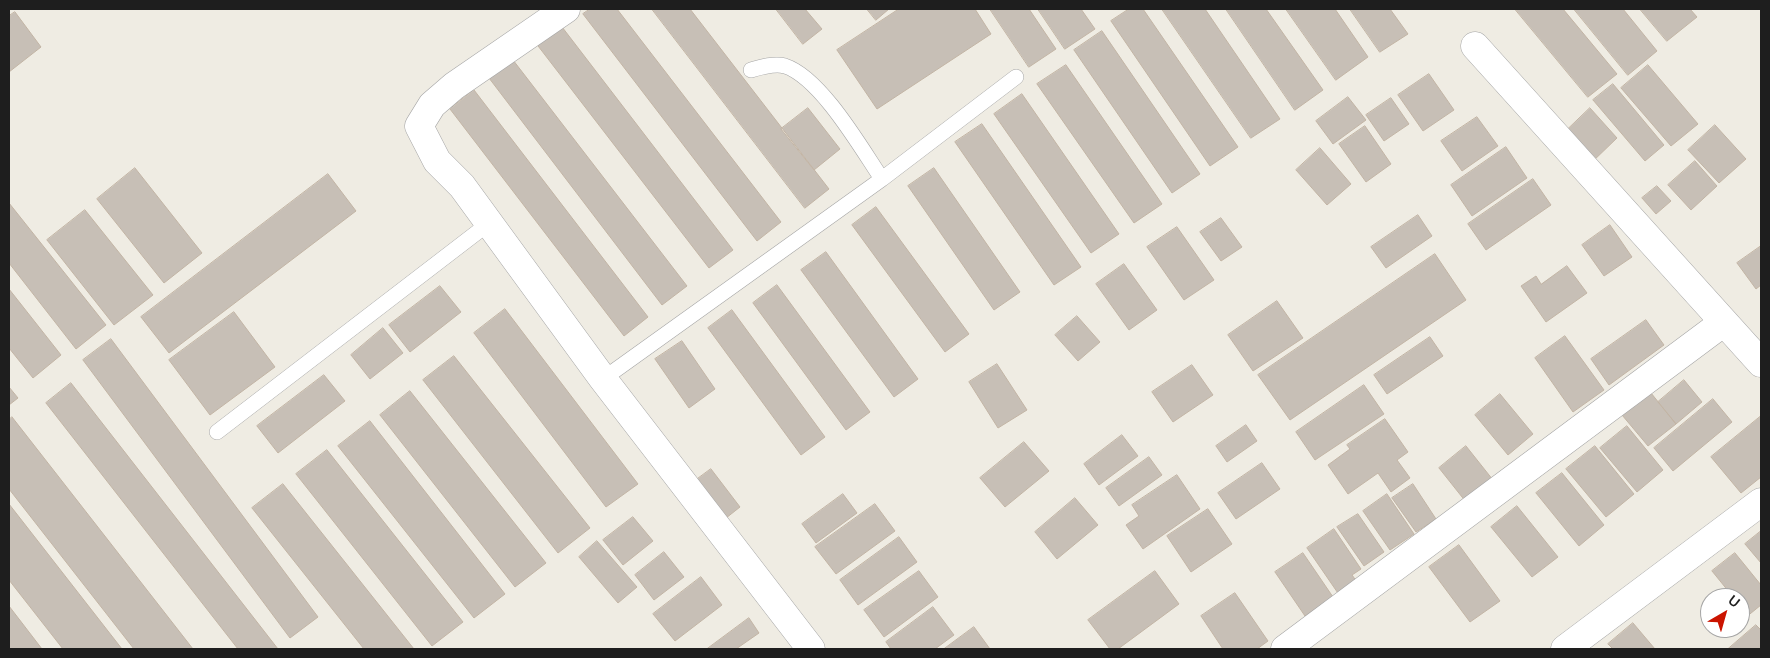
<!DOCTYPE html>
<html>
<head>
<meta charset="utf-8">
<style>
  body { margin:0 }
  #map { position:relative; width:1770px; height:658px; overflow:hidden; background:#efece3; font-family:"Nunito Sans",sans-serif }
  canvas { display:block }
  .frame { position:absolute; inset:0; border:10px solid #1e1e1e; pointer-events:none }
  .north { position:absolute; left:1700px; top:588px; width:50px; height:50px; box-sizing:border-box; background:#fff; border:1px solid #a5a5a5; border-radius:50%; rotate:38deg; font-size:14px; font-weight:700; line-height:20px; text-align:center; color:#1e1e1e }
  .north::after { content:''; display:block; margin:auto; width:18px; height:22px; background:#cb1400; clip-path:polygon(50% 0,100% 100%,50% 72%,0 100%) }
</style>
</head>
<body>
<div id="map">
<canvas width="1770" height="658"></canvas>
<div class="frame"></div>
<div class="north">U</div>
</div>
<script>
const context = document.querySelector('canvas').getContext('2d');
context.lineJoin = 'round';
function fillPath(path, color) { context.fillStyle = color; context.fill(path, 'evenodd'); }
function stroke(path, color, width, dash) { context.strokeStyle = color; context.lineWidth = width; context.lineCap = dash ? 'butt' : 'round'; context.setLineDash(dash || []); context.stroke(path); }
const building = new Path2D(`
  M 590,9 L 617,9 L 781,222 L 757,241 L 583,14 Z
  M 652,9 L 690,9 L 829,189 L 805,208 Z
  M 776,9 L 805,9 L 822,29 L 803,44 Z
  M 867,9 L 889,9 L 876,20 Z
  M 899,9 L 975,9 L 991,34 L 877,109 L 837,50 Z
  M 990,9 L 1029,9 L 1056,49 L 1029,67 Z
  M 1038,9 L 1081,9 L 1095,29 L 1065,49 Z
  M 1129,9 L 1143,9 L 1238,147 L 1210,166 L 1111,21 Z
  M 1162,9 L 1205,9 L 1280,119 L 1251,138 Z
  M 1226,9 L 1266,9 L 1323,90 L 1295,110 Z
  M 1286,9 L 1335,9 L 1368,57 L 1336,80 Z
  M 1350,9 L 1390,9 L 1408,34 L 1380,52 Z
  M 1515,9 L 1563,9 L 1617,74 L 1588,97 Z
  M 1574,9 L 1623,9 L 1657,51 L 1628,75 Z
  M 1640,9 L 1690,9 L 1697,17 L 1667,41 Z
  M 15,12 L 41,47 L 9,72 L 9,16 Z
  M 559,23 L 733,250 L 709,268 L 535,42 Z
  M 1102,31 L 1200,174 L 1172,193 L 1074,50 Z
  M 513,60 L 687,286 L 662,305 L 489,78 Z
  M 1066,65 L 1162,204 L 1134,223 L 1037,84 Z
  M 1648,65 L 1698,124 L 1671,146 L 1621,88 Z
  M 1429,74 L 1454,110 L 1423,131 L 1398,95 Z
  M 1613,84 L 1664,145 L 1645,161 L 1593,100 Z
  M 474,90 L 648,317 L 624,336 L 450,109 Z
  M 1022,94 L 1119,234 L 1091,253 L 994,114 Z
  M 1348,97 L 1366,120 L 1333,144 L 1316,121 Z
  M 1391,98 L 1409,124 L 1384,141 L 1366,115 Z
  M 808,108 L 840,149 L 814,170 L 781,129 Z
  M 1590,108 L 1617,138 L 1590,164 L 1563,134 Z
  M 1477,117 L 1498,146 L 1462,171 L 1441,141 Z
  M 982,124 L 1081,267 L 1054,285 L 955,142 Z
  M 1715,125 L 1746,159 L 1719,183 L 1688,150 Z
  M 1365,126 L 1391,164 L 1366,182 L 1339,144 Z
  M 1506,147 L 1527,178 L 1472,216 L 1451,185 Z
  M 1320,148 L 1351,184 L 1327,205 L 1296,170 Z
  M 1695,161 L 1717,186 L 1691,210 L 1668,185 Z
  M 135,168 L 202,253 L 164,283 L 97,199 Z
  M 934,168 L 1020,292 L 994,310 L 908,186 Z
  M 328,174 L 356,211 L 169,353 L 141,317 Z
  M 1533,179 L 1551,205 L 1486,250 L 1468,224 Z
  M 1657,186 L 1671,201 L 1656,214 L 1642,198 Z
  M 9,203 L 106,325 L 76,349 L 9,263 Z
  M 876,207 L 969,334 L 945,352 L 852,225 Z
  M 85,210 L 153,295 L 114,325 L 47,240 Z
  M 1418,215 L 1432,236 L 1386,268 L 1371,247 Z
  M 1221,218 L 1242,247 L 1221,261 L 1200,232 Z
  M 1610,225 L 1632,257 L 1604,276 L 1582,245 Z
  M 1177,227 L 1214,280 L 1184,300 L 1147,247 Z
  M 1761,246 L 1761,285 L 1756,289 L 1737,263 Z
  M 826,252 L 918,379 L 894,397 L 801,270 Z
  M 1435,254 L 1466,300 L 1290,420 L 1258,375 Z
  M 1124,264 L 1157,310 L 1129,330 L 1096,284 Z
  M 1567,266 L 1587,293 L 1546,322 L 1521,286 L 1536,276 L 1541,284 Z
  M 777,285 L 870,412 L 846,430 L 753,303 Z
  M 440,286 L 461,312 L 410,352 L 389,325 Z
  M 9,289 L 61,355 L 33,378 L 9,348 Z
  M 1277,301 L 1303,338 L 1253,371 L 1228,335 Z
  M 505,309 L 638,484 L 606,507 L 474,333 Z
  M 732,310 L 825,437 L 801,455 L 708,328 Z
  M 234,312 L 275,367 L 210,415 L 169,360 Z
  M 1077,316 L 1100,342 L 1078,361 L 1055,335 Z
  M 1646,320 L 1664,345 L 1609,385 L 1591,359 Z
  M 383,328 L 403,353 L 370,379 L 351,355 Z
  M 1565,336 L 1604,390 L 1573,412 L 1535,358 Z
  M 1430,337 L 1443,356 L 1387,394 L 1374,375 Z
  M 111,339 L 318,617 L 290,638 L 83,360 Z
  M 682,341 L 715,389 L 689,408 L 655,359 Z
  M 454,356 L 590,528 L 558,553 L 423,380 Z
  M 997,364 L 1027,410 L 998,428 L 969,382 Z
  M 1192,365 L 1213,395 L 1173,422 L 1152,392 Z
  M 324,375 L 345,401 L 278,453 L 257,426 Z
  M 1684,380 L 1702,402 L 1676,424 L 1658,402 Z
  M 71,383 L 278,649 L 238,649 L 46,403 Z
  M 1364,385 L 1384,414 L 1315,460 L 1296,432 Z
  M 9,387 L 18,398 L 9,405 Z
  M 410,391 L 546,563 L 515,587 L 380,415 Z
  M 1651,393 L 1676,424 L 1648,446 L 1622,415 Z
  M 1500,394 L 1533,434 L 1508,455 L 1475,415 Z
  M 1713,399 L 1732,422 L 1673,471 L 1654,448 Z
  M 1761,416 L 1761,477 L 1741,493 L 1711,457 Z
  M 12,417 L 193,649 L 134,649 L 9,489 L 9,420 Z
  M 1385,419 L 1408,452 L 1397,460 L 1410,478 L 1391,492 L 1378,473 L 1348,494 L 1328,465 L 1350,449 L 1347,445 Z
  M 370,421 L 505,594 L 474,618 L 338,446 Z
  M 1246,425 L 1257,441 L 1227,462 L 1216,446 Z
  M 1627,426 L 1663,470 L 1637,492 L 1600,448 Z
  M 1122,435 L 1138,456 L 1099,485 L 1084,464 Z
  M 1024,442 L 1049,471 L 1005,507 L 980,478 Z
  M 1466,446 L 1493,480 L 1466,502 L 1439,468 Z
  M 1595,446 L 1634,494 L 1606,517 L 1566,469 Z
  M 327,450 L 463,622 L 432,646 L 296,474 Z
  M 1149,457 L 1162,475 L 1119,506 L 1106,488 Z
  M 1262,463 L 1280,489 L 1236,519 L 1218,493 Z
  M 711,469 L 740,507 L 721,522 L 692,483 Z
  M 1562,473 L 1604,525 L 1579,546 L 1536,493 Z
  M 1177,475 L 1200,509 L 1143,549 L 1126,525 L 1139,516 L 1132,505 Z
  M 283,484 L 414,649 L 364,649 L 252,508 Z
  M 1413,484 L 1436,519 L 1416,532 L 1392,498 Z
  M 843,494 L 857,513 L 816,543 L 802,524 Z
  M 1387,494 L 1414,534 L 1390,550 L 1363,511 Z
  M 1075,498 L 1098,525 L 1057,559 L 1035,532 Z
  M 9,504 L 122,649 L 63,649 L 9,580 Z
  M 875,504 L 895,531 L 836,574 L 815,547 Z
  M 1517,506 L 1558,557 L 1532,577 L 1491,527 Z
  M 1208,509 L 1232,544 L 1191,572 L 1167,536 Z
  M 1358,514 L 1384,552 L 1364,566 L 1337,527 Z
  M 633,517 L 653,541 L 623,565 L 603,540 Z
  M 1334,529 L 1361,569 L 1352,575 L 1360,586 L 1342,599 L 1307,548 Z
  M 1761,531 L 1761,563 L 1745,544 Z
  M 899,537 L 917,562 L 858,605 L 840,580 Z
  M 597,541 L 637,587 L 618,603 L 579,557 Z
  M 1459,545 L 1500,601 L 1470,622 L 1429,567 Z
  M 664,552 L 684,577 L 654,600 L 635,575 Z
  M 1303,553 L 1333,597 L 1305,616 L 1275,572 Z
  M 1735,553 L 1761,585 L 1761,605 L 1740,622 L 1740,598 L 1722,598 L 1729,592 L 1712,571 Z
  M 919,571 L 938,597 L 884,637 L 864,610 Z
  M 1155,571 L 1179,604 L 1118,649 L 1110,649 L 1088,620 Z
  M 701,577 L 722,605 L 675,641 L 653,614 Z
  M 1235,593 L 1268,641 L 1257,649 L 1223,649 L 1201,616 Z
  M 9,606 L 42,649 L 9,649 Z
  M 933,607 L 954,635 L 935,649 L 891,649 L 886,642 Z
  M 749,618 L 759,633 L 736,649 L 707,649 Z
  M 1633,623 L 1655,649 L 1613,649 L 1608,644 Z
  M 1756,625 L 1761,630 L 1761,649 L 1728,649 Z
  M 974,627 L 990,649 L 944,649 Z`);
fillPath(building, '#c7bfb6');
stroke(building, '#c2b4a4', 1);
const service = new Path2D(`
  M 751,70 C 761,67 775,63 785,66 C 821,78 861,148 882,179
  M 603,379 L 882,179 L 1016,77
  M 217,432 L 488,224`);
const minor = new Path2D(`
  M 566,9 L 454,86 L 432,105 L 419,126 L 437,161 L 462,186 L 603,379 L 811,649
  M 1475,46 L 1761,363
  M 1285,649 L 1724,322
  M 1565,649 L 1761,502`);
stroke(service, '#a5a5a5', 16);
stroke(minor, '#a5a5a5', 29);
stroke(service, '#fff', 15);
stroke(minor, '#fff', 28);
</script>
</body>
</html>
